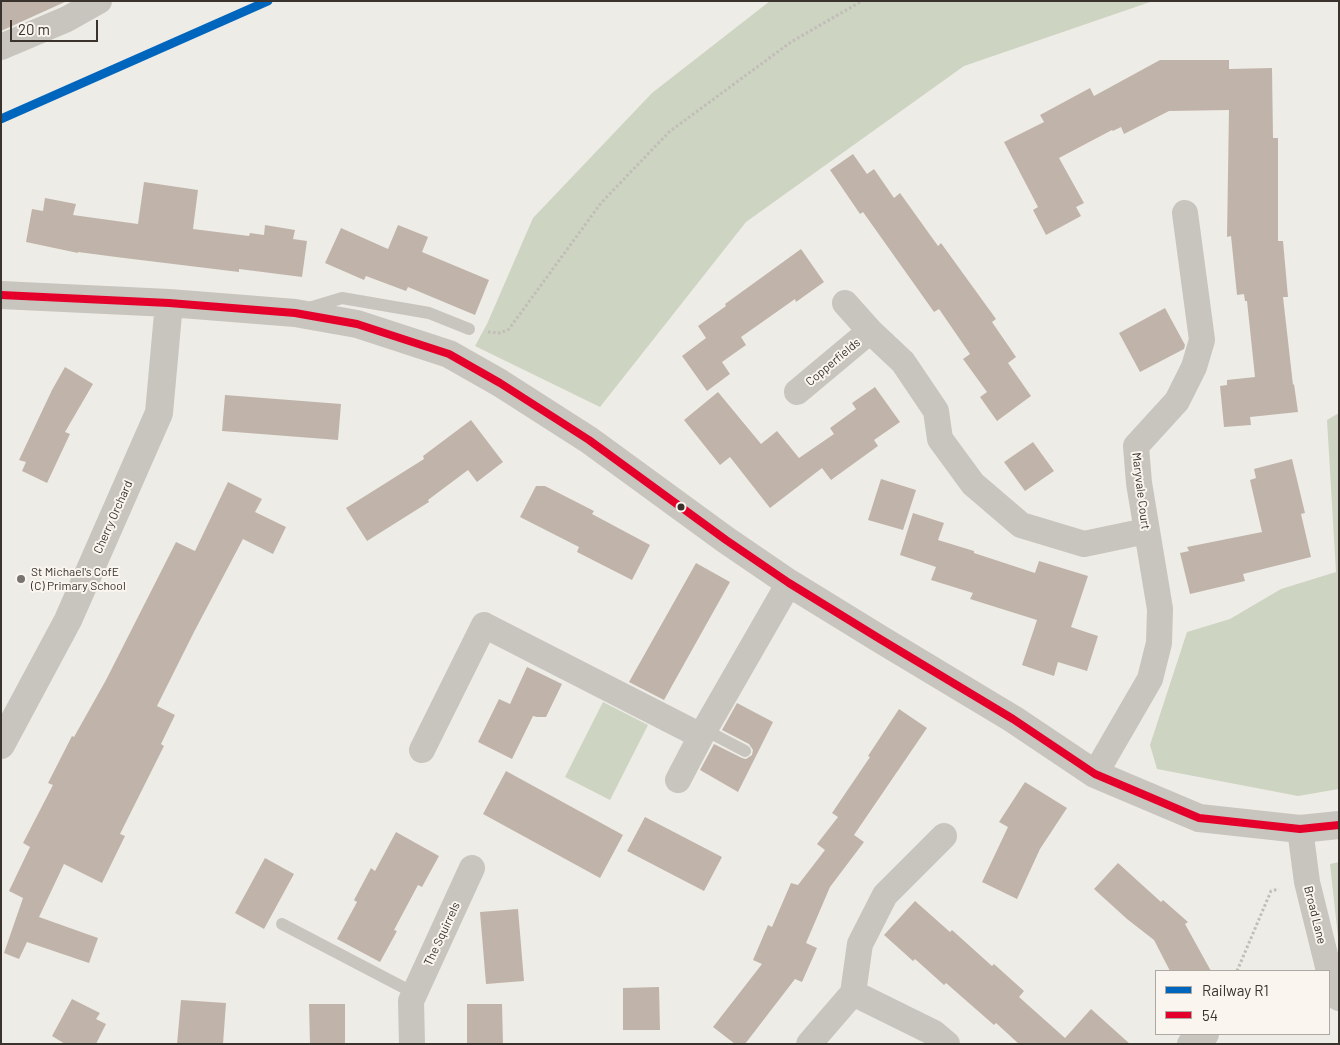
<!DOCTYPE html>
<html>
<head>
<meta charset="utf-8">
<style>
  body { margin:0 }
  #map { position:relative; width:1340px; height:1045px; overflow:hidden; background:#eeece6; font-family:Barlow,sans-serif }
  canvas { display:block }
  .frame { position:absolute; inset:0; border:2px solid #39322d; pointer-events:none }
  .legend { position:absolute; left:1155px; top:970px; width:175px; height:65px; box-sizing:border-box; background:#faf6ef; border:1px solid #ada8a1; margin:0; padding:6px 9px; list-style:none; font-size:15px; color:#39322d }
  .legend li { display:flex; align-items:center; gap:10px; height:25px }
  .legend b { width:25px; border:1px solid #ada8a1 }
  .scale { position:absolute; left:10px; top:20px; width:88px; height:22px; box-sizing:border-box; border:2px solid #39322d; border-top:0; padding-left:6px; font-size:15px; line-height:18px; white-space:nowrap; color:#39322d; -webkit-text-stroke:4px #faf6ef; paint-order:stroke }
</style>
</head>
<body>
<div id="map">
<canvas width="1340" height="1045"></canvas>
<div class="frame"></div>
<ul class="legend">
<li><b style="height:6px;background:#0065bd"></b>Railway R1</li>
<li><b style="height:6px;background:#e4002b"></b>54</li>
</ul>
<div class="scale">20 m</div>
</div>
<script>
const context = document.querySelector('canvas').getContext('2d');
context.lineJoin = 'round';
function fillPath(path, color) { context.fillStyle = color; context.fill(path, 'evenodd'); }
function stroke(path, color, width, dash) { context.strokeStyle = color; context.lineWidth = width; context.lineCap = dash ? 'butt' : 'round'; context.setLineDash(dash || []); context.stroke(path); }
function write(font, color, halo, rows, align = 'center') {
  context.font = font + ' Barlow,sans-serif'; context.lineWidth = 4; context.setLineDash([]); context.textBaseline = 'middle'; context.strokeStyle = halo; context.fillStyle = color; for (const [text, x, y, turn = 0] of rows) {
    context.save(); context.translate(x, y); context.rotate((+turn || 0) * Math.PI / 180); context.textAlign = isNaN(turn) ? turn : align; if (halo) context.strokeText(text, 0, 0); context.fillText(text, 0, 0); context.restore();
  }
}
fillPath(new Path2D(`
  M 770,1 L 1153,1 L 964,66 L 746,222 L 600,407 L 475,346 L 487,324 L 533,218 L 652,93 Z
  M 1339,413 L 1339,789 L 1298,796 L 1157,769 L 1150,745 L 1187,632 L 1230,619 L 1281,589 L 1336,572 L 1327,420 Z
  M 603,702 L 648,725 L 610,800 L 565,777 Z
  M 1339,862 L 1339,946 L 1330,864 Z`), '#cdd4c2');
fillPath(new Path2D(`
  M 1,1 L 67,1 L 1,31 Z
  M 1160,60 L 1229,60 L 1229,69 L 1272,68 L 1273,138 L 1278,138 L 1278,241 L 1283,241 L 1288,297 L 1283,297 L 1293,385 L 1294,384 L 1298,412 L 1250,417 L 1251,425 L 1224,427 L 1220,386 L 1227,385 L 1227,380 L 1255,377 L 1247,301 L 1245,301 L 1244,294 L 1237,295 L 1231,236 L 1227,237 L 1229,110 L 1169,111 L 1124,134 L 1121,127 L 1113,131 L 1112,130 L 1059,158 L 1084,203 L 1076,207 L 1081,216 L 1046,235 L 1033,210 L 1038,207 L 1004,142 L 1044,122 L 1040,115 L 1090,88 L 1094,96 Z
  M 853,154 L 867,174 L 874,169 L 894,198 L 900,193 L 938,246 L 941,243 L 996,319 L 992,322 L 1016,357 L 1008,363 L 1031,396 L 997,421 L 980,397 L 987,392 L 963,359 L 970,354 L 939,309 L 934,312 L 863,212 L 860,214 L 830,170 Z
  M 144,182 L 198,190 L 193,229 L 249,236 L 250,233 L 264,235 L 265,225 L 295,230 L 293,239 L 307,241 L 302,277 L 239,269 L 239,272 L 116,257 L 78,252 L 78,253 L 26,242 L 32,209 L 43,211 L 45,198 L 76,204 L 73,215 L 138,224 Z
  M 398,225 L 428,237 L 422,252 L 489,280 L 475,315 L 408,287 L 406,291 L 366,276 L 364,280 L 325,263 L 341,228 L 388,249 Z
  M 801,249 L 824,282 L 796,302 L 795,299 L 741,337 L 746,345 L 722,362 L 730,374 L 707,391 L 682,356 L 706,338 L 698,326 L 726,306 L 725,304 Z
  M 1165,308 L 1185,345 L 1184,349 L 1140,372 L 1119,333 Z
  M 65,367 L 93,384 L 65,432 L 70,434 L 47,483 L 22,471 L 26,462 L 19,460 L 52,390 Z
  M 875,387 L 900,422 L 874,440 L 878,446 L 831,480 L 822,468 L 770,508 L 730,457 L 720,465 L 684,420 L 718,392 L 761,444 L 777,431 L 799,458 L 834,434 L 830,428 L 856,409 L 852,403 Z
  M 225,395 L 341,404 L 338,440 L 222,431 Z
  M 471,420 L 503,462 L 477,482 L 468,470 L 428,500 L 429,502 L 367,541 L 346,508 L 424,459 L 423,456 Z
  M 1033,442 L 1054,471 L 1025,491 L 1004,462 Z
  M 1292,459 L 1305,513 L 1301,514 L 1311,557 L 1243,574 L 1245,581 L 1190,594 L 1180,553 L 1189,551 L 1187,547 L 1262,532 L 1250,480 L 1256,478 L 1254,469 Z
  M 881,479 L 916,490 L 903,530 L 868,520 Z
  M 228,482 L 262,499 L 255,512 L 286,527 L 273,554 L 243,539 L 194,632 L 157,706 L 175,715 L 161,744 L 164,746 L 120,834 L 125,836 L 102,883 L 64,864 L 39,917 L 98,938 L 89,963 L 27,942 L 19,959 L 4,953 L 23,898 L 9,891 L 30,847 L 23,843 L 53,785 L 48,783 L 72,736 L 74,737 L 106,680 L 176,542 L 195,551 Z
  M 536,486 L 545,486 L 594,511 L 592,514 L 650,545 L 632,580 L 577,552 L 579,547 L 520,517 Z
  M 913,513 L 944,523 L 938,540 L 974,551 L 974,553 L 1035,573 L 1039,561 L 1088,576 L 1071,627 L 1098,636 L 1087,671 L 1058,662 L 1054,676 L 1022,665 L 1037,620 L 970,599 L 973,593 L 931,580 L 936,567 L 900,555 Z
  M 696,563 L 730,582 L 664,700 L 629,682 Z
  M 527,667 L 562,684 L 546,717 L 537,717 L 533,716 L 512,759 L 478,742 L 499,699 L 510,704 Z
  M 737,703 L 773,722 L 738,792 L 700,770 L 714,744 L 742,758 L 746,759 L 752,755 L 753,750 L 749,744 L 722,730 Z
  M 899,709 L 927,728 L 854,835 L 864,842 L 830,887 L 806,943 L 817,948 L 802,982 L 795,979 L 745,1044 L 735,1044 L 713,1027 L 762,964 L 753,960 L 768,925 L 772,927 L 791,883 L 798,885 L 825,850 L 817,844 L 838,817 L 832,813 L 870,757 L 868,756 Z
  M 506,771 L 623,835 L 600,878 L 483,814 Z
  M 1025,782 L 1067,808 L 1040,849 L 1017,899 L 982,882 L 1008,827 L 999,822 Z
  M 645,817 L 722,857 L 704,891 L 627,851 Z
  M 396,832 L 439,856 L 422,887 L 418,885 L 394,930 L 397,931 L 380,962 L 337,939 L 357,902 L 354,900 L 371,868 L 375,871 Z
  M 265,858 L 294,874 L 264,929 L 235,913 Z
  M 1118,863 L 1161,902 L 1163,900 L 1188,922 L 1185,924 L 1211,971 L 1170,971 L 1154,940 L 1127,919 L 1094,889 Z
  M 915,901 L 950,932 L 952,930 L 992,966 L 994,964 L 1024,991 L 1019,997 L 1065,1038 L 1091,1009 L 1130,1044 L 1019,1044 L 996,1023 L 994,1025 L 946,983 L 944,985 L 915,959 L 913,961 L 884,935 Z
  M 518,909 L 524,981 L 486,984 L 480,912 Z
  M 659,987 L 660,1030 L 623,1030 L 623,988 Z
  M 72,999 L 100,1013 L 96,1019 L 106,1024 L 96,1044 L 65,1044 L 52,1036 Z
  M 181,1000 L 226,1003 L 223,1044 L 177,1044 Z
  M 309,1004 L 345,1004 L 345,1044 L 310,1044 Z
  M 467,1004 L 502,1004 L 503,1044 L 467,1044 Z`), '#c0b4aa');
stroke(new Path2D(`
  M 488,332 L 500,333 L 509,329 L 601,203 L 669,132 L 791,42 L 862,1
  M 1237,971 L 1271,891 L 1279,889`), '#c1bdb7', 3, [2.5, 2.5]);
stroke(new Path2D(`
  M 309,308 L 342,298 L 429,313 L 469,329
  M 705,730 L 745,751
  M 282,924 L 414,993`), '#c8c4be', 12);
stroke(new Path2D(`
  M 1,47 L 67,19 L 99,1
  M 845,303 L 870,331 L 903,362 L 936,411 L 940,439 L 973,484 L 1021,525 L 1084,544 L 1146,531
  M 797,392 L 870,331
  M 422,750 L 484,625 L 701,736
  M 1095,774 L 1150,679 L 1159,643 L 1160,609 L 1139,483 L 1136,446 L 1177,401 L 1194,367 L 1202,340 L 1185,213
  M 678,780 L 701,736 L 789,583
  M 1300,829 L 1307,882 L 1333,987 L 1339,998
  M 853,993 L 934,1033 L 947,1044
  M 412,1044 L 411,1001 L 472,868
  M 809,1044 L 853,993 L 860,944 L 885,895 L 944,836
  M 1190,1044 L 1206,1034`), '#c8c4be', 26);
stroke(new Path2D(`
  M 1,295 L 169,303 L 295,313 L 357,324 L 449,354 L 500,383 L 589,440 L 726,540 L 789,583 L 880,639 L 1013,719 L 1095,774 L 1199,818 L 1300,829 L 1339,825
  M 1,745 L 68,620 L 159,413 L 169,303`), '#c8c4be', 28);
stroke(new Path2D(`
  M 1,295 L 169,303 L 295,313 L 357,324 L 449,354 L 500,383 L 589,440 L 726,540 L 789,583 L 880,639 L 1013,719 L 1095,774 L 1199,818 L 1300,829 L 1339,825`), '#e4002b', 8);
stroke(new Path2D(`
  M 1,119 L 268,1`), '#0065bd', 9);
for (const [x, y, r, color] of [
  [681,507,4.5,"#39322d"],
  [21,579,5,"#78736e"]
]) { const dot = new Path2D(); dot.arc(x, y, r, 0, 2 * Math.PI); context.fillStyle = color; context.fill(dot); stroke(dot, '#faf6ef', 2); }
write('12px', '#39322d', '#faf6ef', [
  ["Copperfields",833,362,-40],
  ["Maryvale Court",1141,491,83],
  ["Cherry Orchard",113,517,-66],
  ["Broad Lane",1315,915,76],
  ["The Squirrels",442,934,-65]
]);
write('12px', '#39322d', '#faf6ef', [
  ["St Michael's CofE",31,572],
  ["(C) Primary School",31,586]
], 'left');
</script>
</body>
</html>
